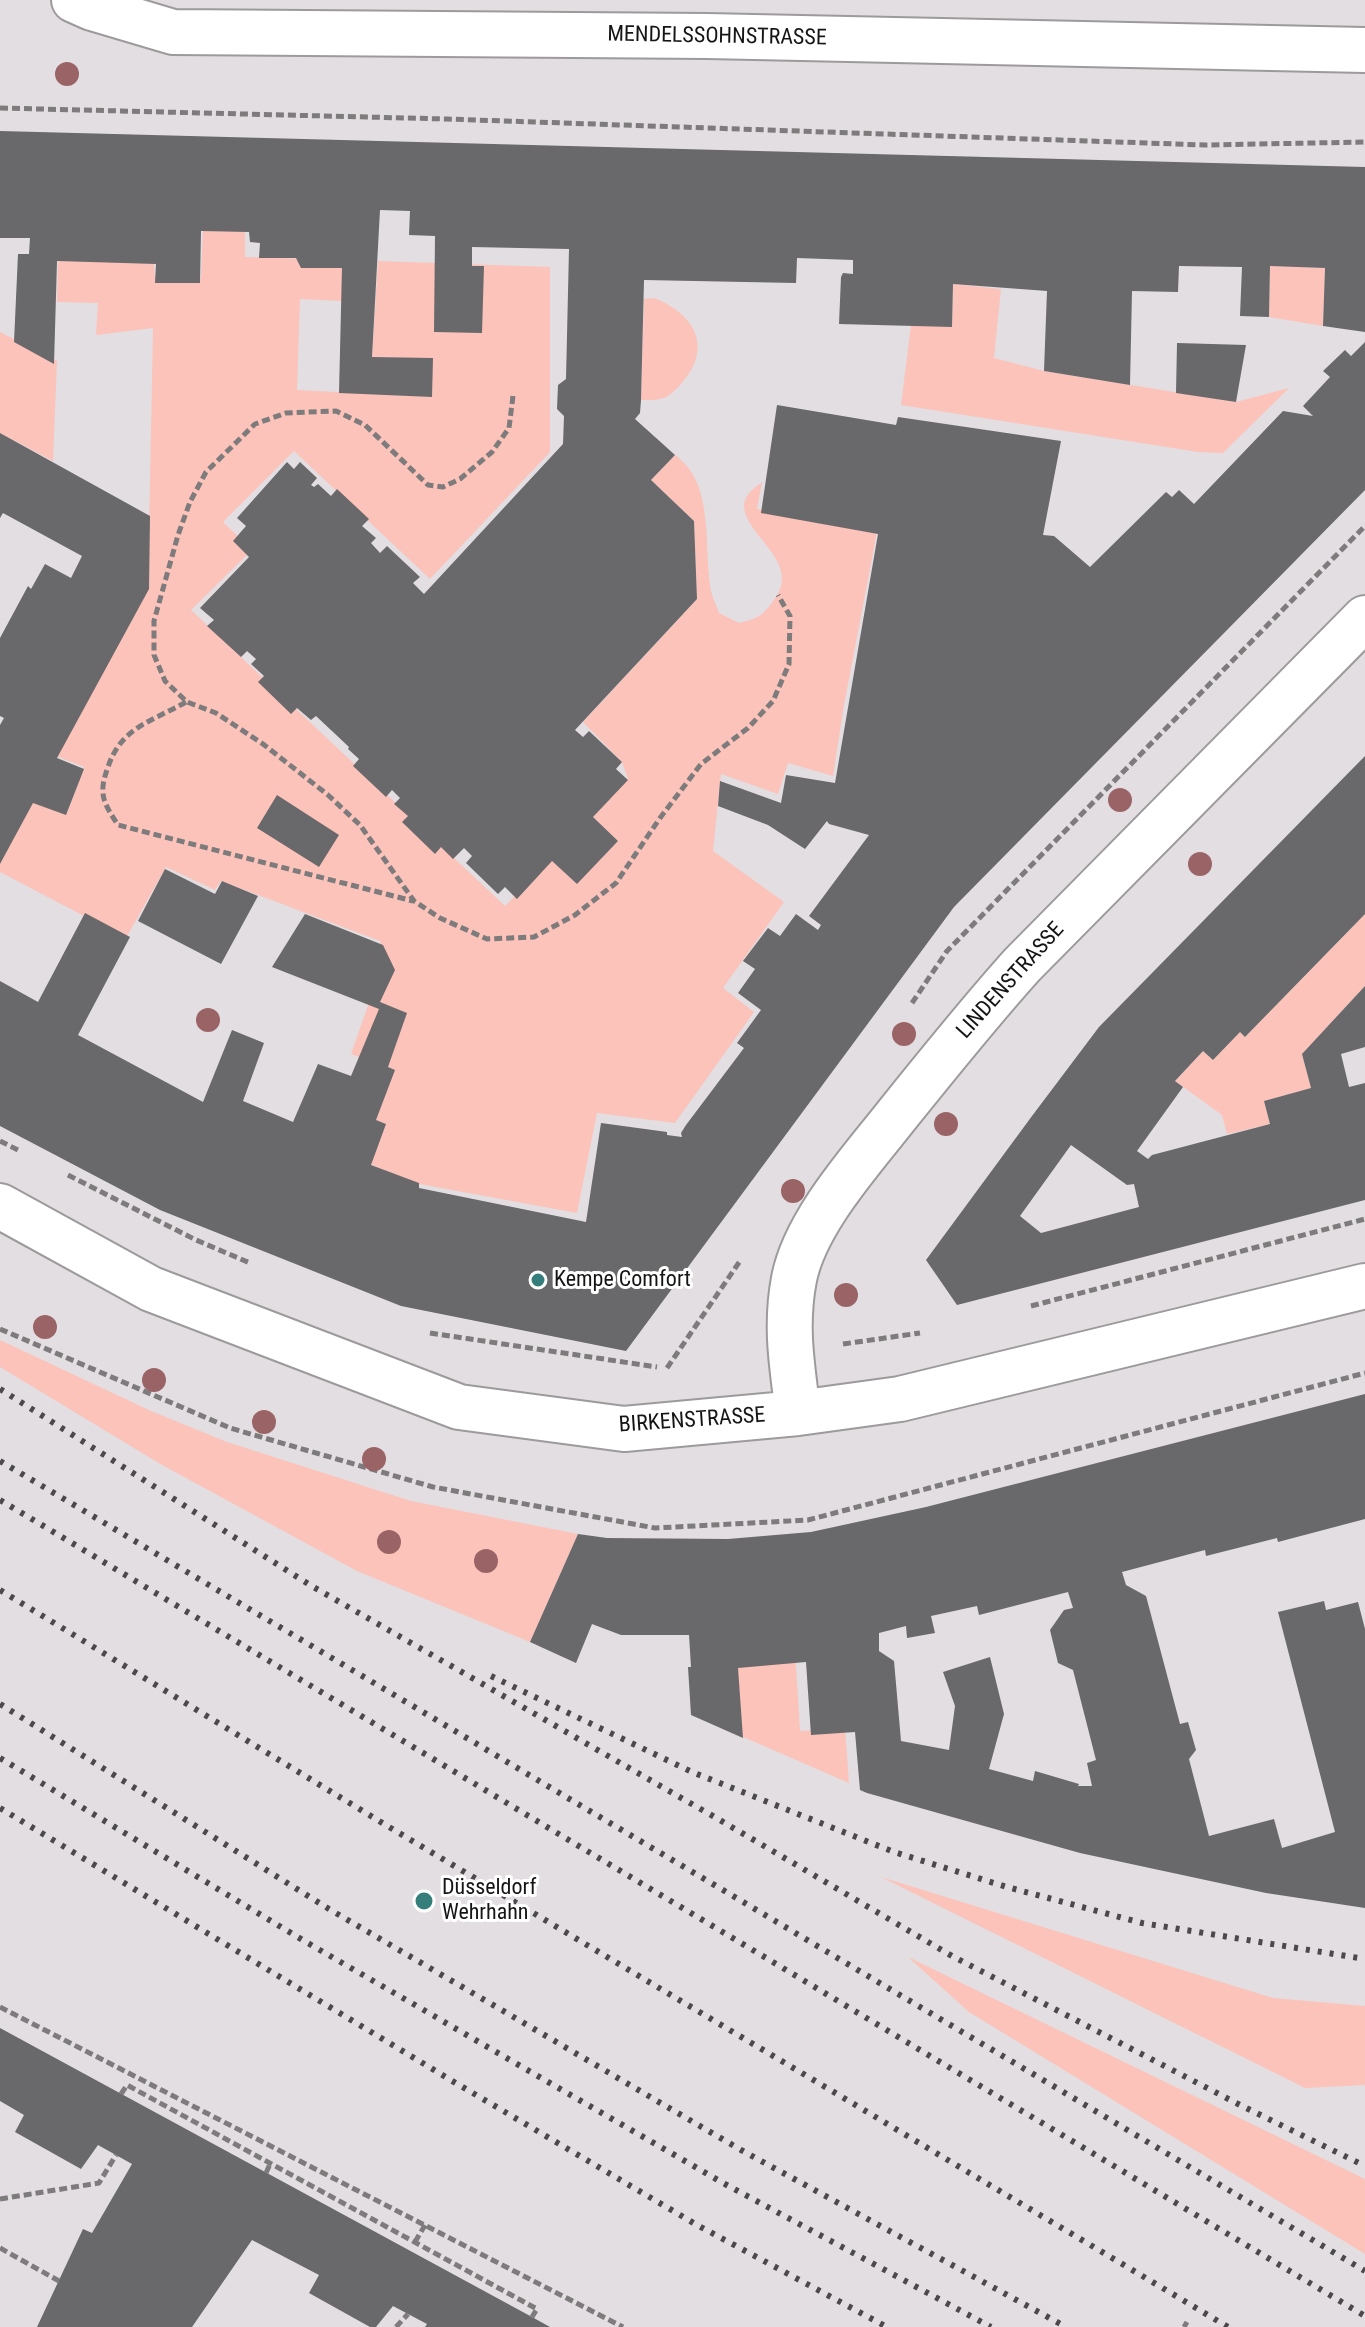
<!DOCTYPE html>
<html>
<head>
<meta charset="utf-8">
<style>
  body { margin:0 }
  canvas { display:block; background:#e2dee1 }
</style>
</head>
<body>
<canvas width="1365" height="2327"></canvas>
<script>
const context = document.querySelector('canvas').getContext('2d');
context.lineJoin = 'round';
function fillPath(path, color) { context.fillStyle = color; context.fill(path, 'evenodd'); }
function stroke(path, color, width, dash) { context.strokeStyle = color; context.lineWidth = width; context.lineCap = dash ? 'butt' : 'round'; context.setLineDash(dash || []); context.stroke(path); }
function write(font, color, halo, rows, align = 'center') {
  context.font = font + ' "Roboto Condensed",sans-serif'; context.lineWidth = 6; context.setLineDash([]); context.textBaseline = 'middle'; context.strokeStyle = halo; context.fillStyle = color; for (const [text, x, y, turn = 0] of rows) {
    context.save(); context.translate(x, y); context.rotate((+turn || 0) * Math.PI / 180); context.textAlign = isNaN(turn) ? turn : align; if (halo) context.strokeText(text, 0, 0); context.fillText(text, 0, 0); context.restore();
  }
}
fillPath(new Path2D(`
  M 203,228 L 245,229 L 245,257 L 343,260 L 342,301 L 300,299 L 297,390 L 431,397 L 432,359 L 372,357 L 378,261 L 550,267 L 550,452 L 430,579 L 294,451 L 223,522 L 252,550 L 191,610 L 505,906 L 550,859 L 576,883 L 618,841 L 593,817 L 628,779 L 622,762 L 583,722 L 697,599 L 694,521 L 651,480 L 675,455 C 717,484 702,552 712,595 C 714,601 717,607 719,613 L 739,623 C 759,618 762,616 774,600 C 805,560 736,532 745,500 C 748,492 756,487 762,482 L 757,509 L 877,532 L 844,705 L 833,776 L 788,763 L 778,794 L 721,774 L 713,851 L 784,902 L 723,988 L 754,1012 L 675,1123 L 597,1113 L 577,1213 L 414,1183 L 358,1159 L 393,1070 L 351,1054 L 385,957 L 380,941 L 221,881 L 215,890 L 166,867 L 126,938 L 0,872 L 0,860 L 32,799 L 67,813 L 84,767 L 56,756 L 148,585 L 153,328 L 96,335 L 98,303 L 57,302 L 58,259 L 154,263 L 155,278 L 201,279 Z
  M 1270,266 L 1325,268 L 1323,326 L 1269,317 Z
  M 953,284 L 1001,289 L 994,358 L 1044,371 L 1236,402 L 1289,388 L 1223,453 L 1198,452 L 901,405 L 911,325 L 952,327 Z
  M 654,298 C 688,311 712,340 688,375 C 682,383 675,392 666,397 C 659,401 648,400 641,400 L 644,299 Z
  M 0,332 L 57,361 L 53,461 L 0,433 Z
  M 1365,914 L 1365,986 L 1302,1054 L 1311,1088 L 1264,1101 L 1270,1124 L 1227,1134 L 1222,1115 L 1175,1081 L 1203,1051 L 1213,1060 L 1240,1032 L 1245,1037 Z
  M 0,1340 L 151,1411 L 227,1442 L 411,1501 L 578,1534 L 530,1642 L 357,1571 L 162,1465 L 0,1367 Z
  M 795,1650 L 800,1731 L 845,1728 L 849,1783 L 734,1733 L 728,1657 Z
  M 881,1877 L 1273,1998 L 1365,2006 L 1365,2085 L 1305,2088 Z
  M 908,1957 L 1365,2179 L 1365,2254 L 969,2012 Z`), '#fcc3ba');
fillPath(new Path2D(`
  M 0,131 L 1365,167 L 1365,332 L 1323,326 L 1325,268 L 1270,266 L 1269,317 L 1240,316 L 1242,267 L 1179,266 L 1178,292 L 1132,291 L 1130,385 L 1044,371 L 1047,291 L 953,284 L 952,327 L 839,324 L 841,277 L 843,273 L 853,274 L 853,260 L 797,258 L 796,283 L 644,280 L 641,400 L 640,413 L 635,419 L 675,455 L 651,480 L 694,521 L 697,599 L 575,730 L 583,737 L 589,731 L 622,762 L 616,769 L 628,780 L 593,817 L 618,841 L 577,884 L 552,861 L 517,899 L 505,887 L 498,894 L 466,863 L 472,856 L 464,848 L 453,859 L 441,847 L 435,854 L 402,822 L 408,816 L 394,804 L 400,798 L 392,790 L 386,797 L 353,766 L 359,759 L 348,749 L 349,747 L 316,716 L 311,720 L 297,708 L 291,714 L 258,682 L 264,676 L 251,664 L 256,659 L 247,651 L 241,657 L 207,626 L 214,620 L 200,608 L 249,557 L 233,541 L 246,526 L 237,518 L 287,462 L 294,469 L 300,462 L 317,478 L 311,485 L 314,487 L 318,484 L 331,496 L 337,489 L 369,519 L 362,526 L 376,538 L 371,543 L 380,553 L 387,546 L 420,577 L 413,583 L 424,594 L 563,444 L 564,416 L 557,409 L 558,385 L 566,379 L 569,249 L 472,247 L 472,266 L 484,266 L 482,333 L 434,332 L 435,236 L 409,235 L 410,211 L 380,210 L 372,357 L 433,358 L 432,397 L 339,393 L 342,268 L 301,268 L 296,258 L 259,258 L 260,243 L 250,242 L 249,232 L 201,231 L 200,283 L 155,283 L 156,264 L 57,261 L 54,364 L 14,342 L 18,254 L 29,254 L 30,238 L 0,238 Z
  M 1365,342 L 1365,490 L 954,907 L 626,1351 L 401,1306 L 160,1210 L 0,1126 L 0,981 L 38,1002 L 85,913 L 130,937 L 78,1035 L 203,1102 L 232,1030 L 264,1043 L 243,1101 L 293,1122 L 318,1064 L 351,1076 L 379,1009 L 272,967 L 305,914 L 383,945 L 395,970 L 380,1002 L 407,1013 L 388,1067 L 395,1070 L 376,1120 L 386,1124 L 371,1165 L 419,1183 L 419,1188 L 586,1222 L 601,1123 L 667,1132 L 667,1135 L 682,1137 L 681,1133 L 686,1125 L 744,1048 L 737,1043 L 761,1010 L 738,993 L 755,969 L 743,961 L 768,928 L 780,936 L 796,914 L 818,930 L 821,925 L 809,916 L 869,835 L 829,824 L 827,821 L 805,849 L 768,825 L 718,806 L 720,781 L 781,803 L 786,775 L 835,783 L 878,534 L 761,513 L 777,405 L 896,425 L 898,417 L 1061,441 L 1043,535 L 1054,536 L 1090,567 L 1166,492 L 1172,497 L 1179,490 L 1194,504 L 1283,411 L 1313,416 L 1303,406 L 1330,377 L 1323,371 L 1345,350 L 1351,356 Z
  M 1177,343 L 1246,345 L 1236,402 L 1176,393 Z
  M 0,433 L 150,516 L 149,589 L 57,758 L 84,769 L 66,815 L 33,803 L 0,864 L 0,725 L 4,718 L 0,716 L 0,638 L 28,586 L 31,589 L 45,564 L 71,578 L 82,556 L 3,513 L 0,518 Z
  M 1365,756 L 1365,914 L 1245,1037 L 1240,1032 L 1213,1060 L 1203,1051 L 1175,1081 L 1183,1087 L 1137,1151 L 1148,1159 L 1152,1155 L 1270,1124 L 1264,1101 L 1311,1088 L 1302,1054 L 1365,986 L 1365,1047 L 1341,1054 L 1349,1087 L 1365,1083 L 1365,1200 L 957,1305 L 926,1260 L 1032,1116 L 1099,1027 ZM 1071,1145 L 1127,1185 L 1134,1184 L 1139,1207 L 1041,1233 L 1020,1216 Z
  M 277,795 L 339,835 L 319,867 L 257,828 Z
  M 165,869 L 215,894 L 222,881 L 258,896 L 221,964 L 138,921 Z
  M 1365,1394 L 1365,1519 L 1278,1542 L 1277,1538 L 1206,1556 L 1205,1550 L 1122,1572 L 1126,1585 L 1146,1596 L 1180,1724 L 1188,1722 L 1196,1750 L 1189,1759 L 1209,1836 L 1274,1819 L 1282,1848 L 1335,1832 L 1278,1612 L 1324,1601 L 1326,1610 L 1358,1602 L 1365,1629 L 1365,1908 L 1266,1893 L 1080,1853 L 867,1793 L 860,1790 L 855,1732 L 811,1735 L 806,1662 L 738,1668 L 743,1738 L 691,1715 L 688,1667 L 691,1667 L 689,1635 L 621,1635 L 592,1624 L 576,1663 L 530,1642 L 578,1534 L 607,1538 L 728,1539 L 811,1532 L 926,1507 ZM 1068,1592 L 1073,1608 L 1064,1610 L 1050,1630 L 1058,1663 L 1073,1670 L 1096,1760 L 1087,1763 L 1092,1786 L 1078,1786 L 1079,1784 L 1035,1771 L 1033,1781 L 989,1769 L 1004,1714 L 990,1657 L 943,1672 L 955,1706 L 949,1750 L 901,1741 L 894,1661 L 879,1651 L 879,1633 L 906,1626 L 907,1638 L 935,1633 L 931,1616 L 977,1606 L 979,1615 Z
  M 0,2028 L 532,2317 L 550,2327 L 425,2327 L 427,2324 L 393,2306 L 376,2327 L 370,2327 L 309,2293 L 319,2275 L 252,2240 L 192,2327 L 37,2327 L 83,2229 L 92,2233 L 132,2164 L 98,2145 L 81,2169 L 15,2132 L 24,2115 L 0,2101 Z`), '#69686b');
const street = new Path2D(`
  M 74,0 L 92,8 L 173,32 L 707,36 L 1365,50
  M 0,1206 L 151,1289 L 459,1407 L 624,1429 L 798,1413 L 900,1399 L 1365,1286
  M 798,1413 C 792,1366 785,1326 794,1279 C 805,1222 861,1161 897,1115 C 938,1064 978,1014 1022,965 L 1365,618`);
stroke(street, '#9d9a9c', 48);
stroke(new Path2D(`
  M 0,108 L 447,119 L 1205,145 L 1365,142
  M 513,396 L 509,428 L 492,452 L 460,479 L 443,487 L 428,485 L 365,425 L 336,411 L 286,413 L 255,424 L 206,472 L 190,502 L 178,535 L 154,621 L 154,655 L 165,681 L 187,702 L 216,713 L 263,744 L 328,795 L 360,825 L 414,901 L 440,918 L 487,939 L 534,937 L 575,915 L 616,883 L 660,818 L 701,764 L 748,728 L 773,701 L 789,664 L 790,616 L 778,595
  M 186,702 C 153,721 121,727 108,767 C 98,794 103,802 118,825 L 413,901
  M 912,1003 L 947,951 L 1365,526
  M 0,1141 L 20,1151
  M 68,1175 L 196,1240 L 250,1263
  M 1031,1306 L 1365,1219
  M 0,1329 L 230,1428 L 433,1487 L 655,1528 L 808,1520 L 1365,1373
  M 430,1333 L 657,1367
  M 843,1344 L 920,1333
  M 667,1368 L 740,1261
  M 0,2007 L 623,2327
  M 121,2094 L 127,2085 L 537,2309 L 532,2317
  M 266,2173 L 270,2164
  M 0,2199 L 99,2183 L 116,2155
  M 415,2242 L 425,2225
  M 0,2248 L 59,2281
  M 396,2327 L 408,2314
  M 1184,2327 L 1187,2322`), '#7e7b7d', 5, [8, 4]);
stroke(street, '#fff', 44);
stroke(new Path2D(`
  M 0,1389 L 310,1585 L 718,1819 L 952,1956 L 1242,2106 L 1365,2166
  M 0,1461 L 1365,2271
  M 0,1500 L 1365,2316
  M 0,1590 L 384,1824 L 1228,2327
  M 491,1676 L 692,1772 L 894,1852 L 1007,1887 L 1142,1923 L 1365,1959
  M 0,1704 L 329,1909 L 741,2150 L 1066,2327
  M 0,1758 L 306,1942 L 723,2183 L 991,2327
  M 0,1808 L 449,2079 L 697,2225 L 887,2327`), '#4b494b', 6, [4, 8]);
context.fillStyle = '#9a6466';
for (const [x, y] of [
  [67,74],
  [1120,800],
  [1200,864],
  [208,1020],
  [904,1034],
  [946,1124],
  [793,1191],
  [846,1295],
  [45,1327],
  [154,1380],
  [264,1422],
  [374,1459],
  [389,1542],
  [486,1561]
]) { context.beginPath(); context.arc(x, y, 12, 0, 2 * Math.PI); context.fill(); }
for (const [x, y, r, color] of [
  [538,1280,8,"#367e7b"],
  [424,1901,10,"#367e7b"]
]) { const dot = new Path2D(); dot.arc(x, y, r, 0, 2 * Math.PI); context.fillStyle = color; context.fill(dot); stroke(dot, '#fff', 3); }
write('22px', '#161516', '#fff', [
  ["MENDELSSOHNSTRASSE",717,37,1],
  ["LINDENSTRASSE",1011,981,-48],
  ["BIRKENSTRASSE",692,1421,-4]
]);
write('22px', '#161516', '#fff', [
  ["Kempe Comfort",554,1280],
  ["Düsseldorf",442,1888],
  ["Wehrhahn",442,1913]
], 'left');
</script>
</body>
</html>
